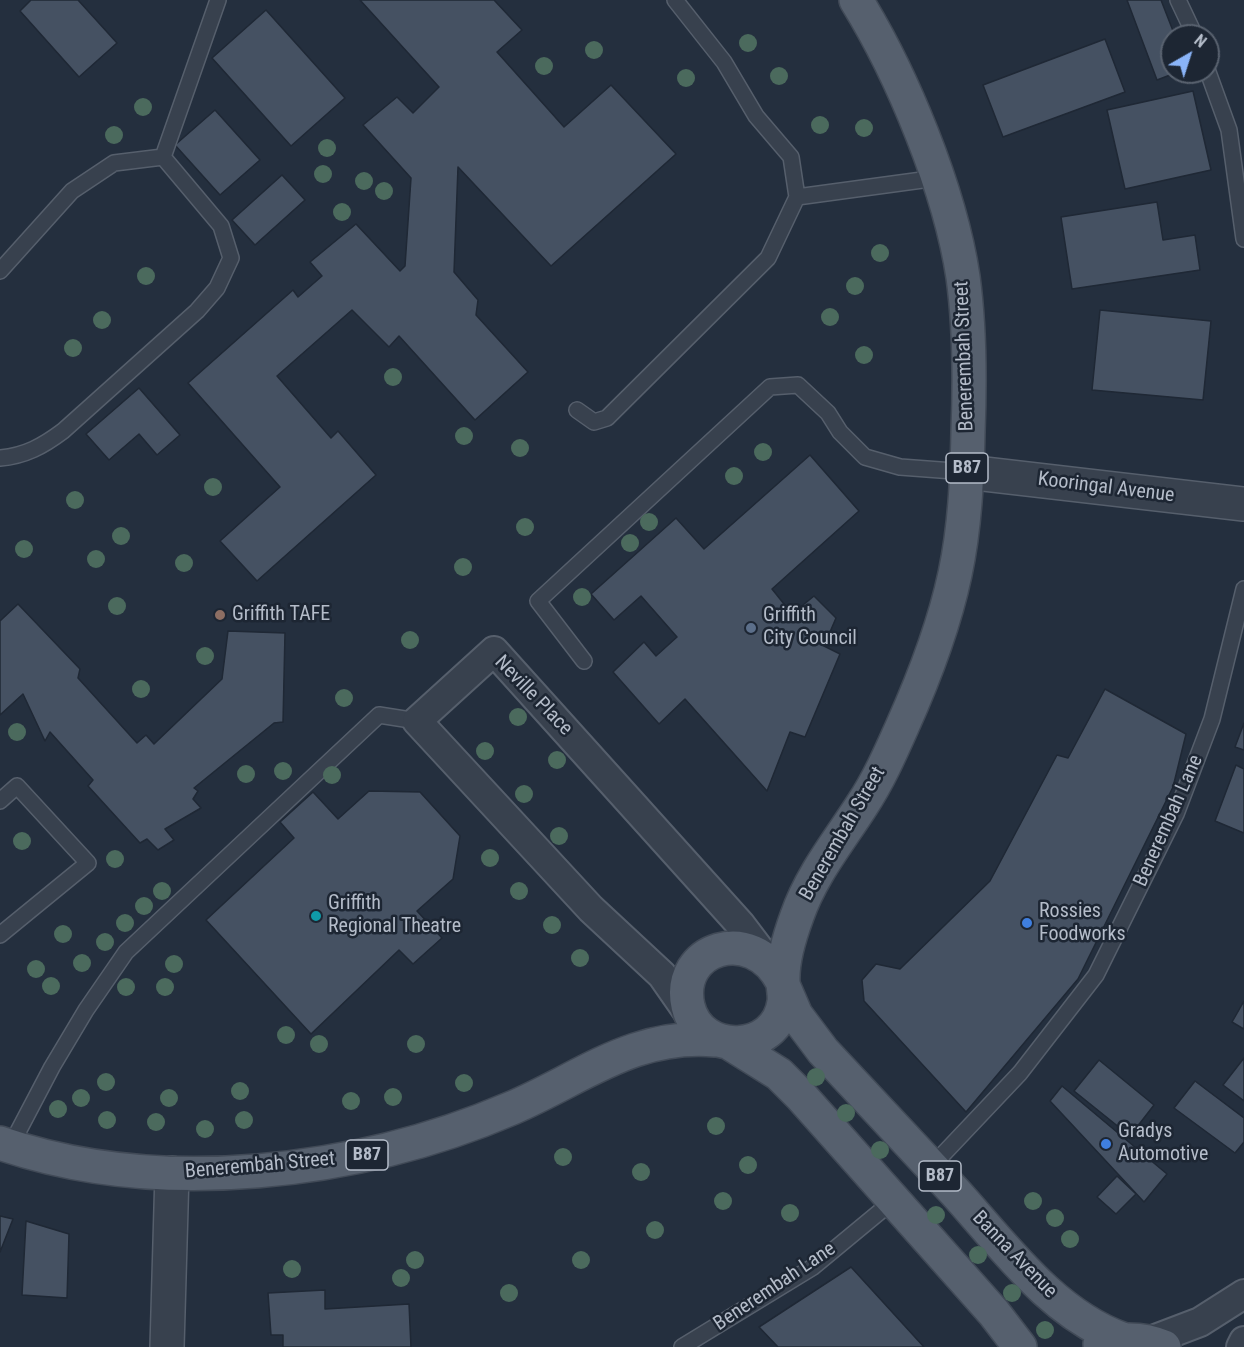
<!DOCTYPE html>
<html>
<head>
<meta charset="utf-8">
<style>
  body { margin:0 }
  #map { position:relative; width:1244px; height:1347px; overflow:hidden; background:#242f3e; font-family:"Roboto Condensed",sans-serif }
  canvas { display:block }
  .north { position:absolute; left:1160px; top:24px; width:60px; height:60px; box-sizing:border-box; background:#1d2633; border:2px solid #59626f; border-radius:50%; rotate:39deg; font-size:16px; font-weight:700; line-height:24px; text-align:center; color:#b4bcc9 }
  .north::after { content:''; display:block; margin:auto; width:21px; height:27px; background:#8ab4f8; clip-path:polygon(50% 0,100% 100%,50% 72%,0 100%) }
</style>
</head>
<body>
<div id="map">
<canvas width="1244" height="1347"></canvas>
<div class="north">N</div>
</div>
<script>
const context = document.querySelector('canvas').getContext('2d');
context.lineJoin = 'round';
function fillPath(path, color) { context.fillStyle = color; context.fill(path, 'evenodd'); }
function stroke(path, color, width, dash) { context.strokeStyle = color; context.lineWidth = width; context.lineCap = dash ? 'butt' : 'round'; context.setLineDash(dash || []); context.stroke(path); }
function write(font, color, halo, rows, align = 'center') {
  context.font = font + ' "Roboto Condensed",sans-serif'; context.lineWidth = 5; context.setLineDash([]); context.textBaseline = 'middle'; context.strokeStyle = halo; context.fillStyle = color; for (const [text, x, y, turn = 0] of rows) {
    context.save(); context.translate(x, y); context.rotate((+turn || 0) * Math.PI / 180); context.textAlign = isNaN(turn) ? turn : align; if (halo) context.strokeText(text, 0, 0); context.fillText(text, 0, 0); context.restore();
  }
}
const building = new Path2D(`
  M 31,0 L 78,0 L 117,43 L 79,77 L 20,11 Z
  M 360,0 L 494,0 L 522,30 L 497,52 L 564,127 L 611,85 L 676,154 L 551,266 L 458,167 L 454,272 L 478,300 L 476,315 L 528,372 L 475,420 L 399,336 L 389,347 L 352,310 L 277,376 L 331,438 L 338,431 L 376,475 L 257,581 L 220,541 L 280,487 L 188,383 L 293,290 L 298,297 L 322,276 L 310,262 L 356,224 L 400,271 L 405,266 L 411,178 L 363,125 L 397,97 L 413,113 L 439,87 Z
  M 1127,0 L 1161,0 L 1175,36 L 1172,36 L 1172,72 L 1178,72 L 1157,80 Z
  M 266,10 L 345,98 L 291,146 L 212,58 Z
  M 1105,39 L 1125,92 L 1003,137 L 983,85 Z
  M 1193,91 L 1211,170 L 1125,189 L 1107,110 Z
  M 215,110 L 260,160 L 220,195 L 175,145 Z
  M 282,175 L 305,200 L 255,245 L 232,220 Z
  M 1157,202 L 1163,240 L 1195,235 L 1200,270 L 1072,289 L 1061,217 Z
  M 1100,310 L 1211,321 L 1203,400 L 1092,390 Z
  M 139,388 L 180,435 L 157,455 L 139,434 L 109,460 L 86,434 Z
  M 810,455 L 859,511 L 772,589 L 792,614 L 814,596 L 836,618 L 824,646 L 840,654 L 805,737 L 790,732 L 767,791 L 685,699 L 659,724 L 613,672 L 644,642 L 656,656 L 677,637 L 641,596 L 614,620 L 591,594 L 676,518 L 704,549 Z
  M 18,604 L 80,669 L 78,678 L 137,743 L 146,735 L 154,744 L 222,679 L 228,631 L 285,633 L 283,722 L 274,723 L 194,788 L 198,791 L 193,799 L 201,808 L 165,829 L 174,840 L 158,850 L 147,839 L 140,843 L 88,786 L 93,780 L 50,732 L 45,741 L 23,694 L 0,715 L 0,621 Z
  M 1105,689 L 1186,734 L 1173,787 L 1078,979 L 966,1112 L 864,1001 L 862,980 L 876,964 L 900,969 L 990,881 L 1057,755 L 1068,758 Z
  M 1244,723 L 1244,750 L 1235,747 Z
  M 1236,765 L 1244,769 L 1244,833 L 1215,821 Z
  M 369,791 L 420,792 L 460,836 L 453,879 L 417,911 L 442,938 L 413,964 L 399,950 L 311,1034 L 206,920 L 294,838 L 280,822 L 313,792 L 338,819 Z
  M 1244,1001 L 1244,1029 L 1232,1022 Z
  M 1244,1058 L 1244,1101 L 1223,1085 Z
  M 1099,1060 L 1154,1105 L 1130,1136 L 1074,1091 Z
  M 1195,1081 L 1244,1118 L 1244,1142 L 1235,1153 L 1174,1108 Z
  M 1062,1086 L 1167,1174 L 1144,1202 L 1050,1101 Z
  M 1117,1176 L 1136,1194 L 1116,1214 L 1097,1197 Z
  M 0,1216 L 13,1219 L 0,1252 Z
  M 26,1221 L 69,1234 L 67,1298 L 22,1295 Z
  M 851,1267 L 924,1347 L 778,1347 L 759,1327 Z
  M 325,1290 L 325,1309 L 409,1304 L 411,1347 L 283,1347 L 283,1335 L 271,1335 L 268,1293 Z`);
fillPath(building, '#455162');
stroke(building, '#1f2835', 1.5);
const service = new Path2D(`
  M 675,0 L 724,62 L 756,116 L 791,157 L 797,197
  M 1178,0 L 1195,36
  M 1208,72 L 1229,130 L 1244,239
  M 163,157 L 218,0
  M 0,271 L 72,191 L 114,163 L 163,157
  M 577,410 L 594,422 L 607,418 L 768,258 L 797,197 L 937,178
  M 0,458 C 25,456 43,446 63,431 L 197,311 L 217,288 L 231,258 L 221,226 L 163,157
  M 584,661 L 538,601 L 770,387 L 798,385 L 828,413 L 840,432 L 865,457 L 900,467 L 967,472
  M 0,801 L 17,786 L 88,863 L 0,935
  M 10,1147 L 52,1067 L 86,1010 L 126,952 L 379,715 L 417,721
  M 931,1167 L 1020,1073 L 1096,975 L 1176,814 L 1212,719 L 1244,589
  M 682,1347 L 813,1267 L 894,1200`);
const minor = new Path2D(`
  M 692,1018 L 662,975 L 591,909 L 417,721 L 494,651 L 740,924 L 765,957
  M 1150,1341 L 1200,1322 L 1244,1294
  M 1241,1347 L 1244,1341`);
const tertiary = new Path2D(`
  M 967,472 L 1244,504
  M 167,1347 L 172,1173`);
const primary = new Path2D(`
  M 782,981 C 752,923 675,948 688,1006 C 700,1057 777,1054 784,1002 C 785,995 783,989 783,982 C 782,961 790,935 797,916 C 811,875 839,841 862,805 C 878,781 890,754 902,727 C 924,678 944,626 955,574 C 965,527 967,480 968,432 C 970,381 970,328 963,277 C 950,190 902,74 856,0
  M 784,987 L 796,1015 L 823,1051 C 867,1098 911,1145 955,1192 C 1003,1245 1052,1314 1122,1339
  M 731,1044 L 779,1074 L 801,1096 L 994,1313 L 1020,1347
  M 0,1143 C 160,1198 358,1174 512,1108 C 582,1078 634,1033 715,1040
  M 1100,1344 C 1123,1338 1143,1338 1164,1347`);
stroke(service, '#565f6c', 18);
stroke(minor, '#565f6c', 32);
stroke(tertiary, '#565f6c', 36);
stroke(primary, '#414a57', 36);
stroke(service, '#38414e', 15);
stroke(minor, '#38414e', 28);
stroke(tertiary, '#38414e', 33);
stroke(primary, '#56606e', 33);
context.fillStyle = '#4b6a5d';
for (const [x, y] of [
  [748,43],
  [594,50],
  [544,66],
  [779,76],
  [686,78],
  [143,107],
  [820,125],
  [864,128],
  [114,135],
  [327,148],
  [323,174],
  [364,181],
  [384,191],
  [342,212],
  [880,253],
  [146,276],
  [855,286],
  [830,317],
  [102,320],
  [73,348],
  [864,355],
  [393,377],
  [464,436],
  [520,448],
  [763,452],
  [734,476],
  [213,487],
  [75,500],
  [649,522],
  [525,527],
  [121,536],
  [630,543],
  [24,549],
  [96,559],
  [184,563],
  [463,567],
  [582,597],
  [117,606],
  [410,640],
  [205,656],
  [141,689],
  [344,698],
  [518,717],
  [17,732],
  [485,751],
  [557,760],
  [283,771],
  [246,774],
  [332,775],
  [524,794],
  [559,836],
  [22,841],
  [490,858],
  [115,859],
  [162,891],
  [519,891],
  [144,906],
  [125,923],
  [552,925],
  [63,934],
  [105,942],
  [580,958],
  [82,963],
  [174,964],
  [36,969],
  [51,986],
  [126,987],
  [165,987],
  [286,1035],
  [319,1044],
  [416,1044],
  [816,1077],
  [106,1082],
  [464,1083],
  [240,1091],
  [393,1097],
  [81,1098],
  [169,1098],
  [351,1101],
  [58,1109],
  [846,1113],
  [107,1120],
  [244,1120],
  [156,1122],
  [716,1126],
  [205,1129],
  [880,1150],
  [563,1157],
  [748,1165],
  [641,1172],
  [723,1201],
  [1033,1201],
  [790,1213],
  [936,1215],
  [1055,1218],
  [655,1230],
  [1070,1239],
  [978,1255],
  [415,1260],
  [581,1260],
  [292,1269],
  [401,1278],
  [509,1293],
  [1012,1293],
  [1045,1330]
]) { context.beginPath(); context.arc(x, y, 9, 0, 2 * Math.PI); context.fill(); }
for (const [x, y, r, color] of [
  [220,615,6,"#8d6e63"],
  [751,628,6,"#5c6f8a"],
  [316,916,6,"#0f9aa8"],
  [1027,923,6,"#3f7fe0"],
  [1106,1144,6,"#3f7fe0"]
]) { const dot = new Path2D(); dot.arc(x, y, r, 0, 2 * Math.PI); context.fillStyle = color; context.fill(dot); stroke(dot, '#1d2633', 2); }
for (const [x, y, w] of [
  [967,468,42],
  [367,1155,42],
  [940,1176,42]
]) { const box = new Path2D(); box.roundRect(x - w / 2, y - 15, w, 30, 4.5); context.fillStyle = '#1d2633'; context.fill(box); stroke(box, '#b4bcc9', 1.5); }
write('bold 18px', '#b4bcc9', null, [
  ["B87",967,468],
  ["B87",367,1155],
  ["B87",940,1176]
]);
write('20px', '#b4bcc9', '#1d2633', [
  ["Benerembah Street",965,356,-92],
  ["Kooringal Avenue",1106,488,7],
  ["Neville Place",533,696,46],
  ["Benerembah Lane",1169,821,-66],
  ["Benerembah Street",843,834,-60],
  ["Benerembah Street",260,1166,-5],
  ["Banna Avenue",1014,1255,46],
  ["Benerembah Lane",775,1287,-34]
]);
write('20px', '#b4bcc9', '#1d2633', [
  ["Griffith TAFE",232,615],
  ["Griffith",763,616],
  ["City Council",763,639],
  ["Griffith",328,904],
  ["Regional Theatre",328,927],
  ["Rossies",1039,912],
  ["Foodworks",1039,935],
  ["Gradys",1118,1132],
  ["Automotive",1118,1155]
], 'left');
</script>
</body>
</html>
